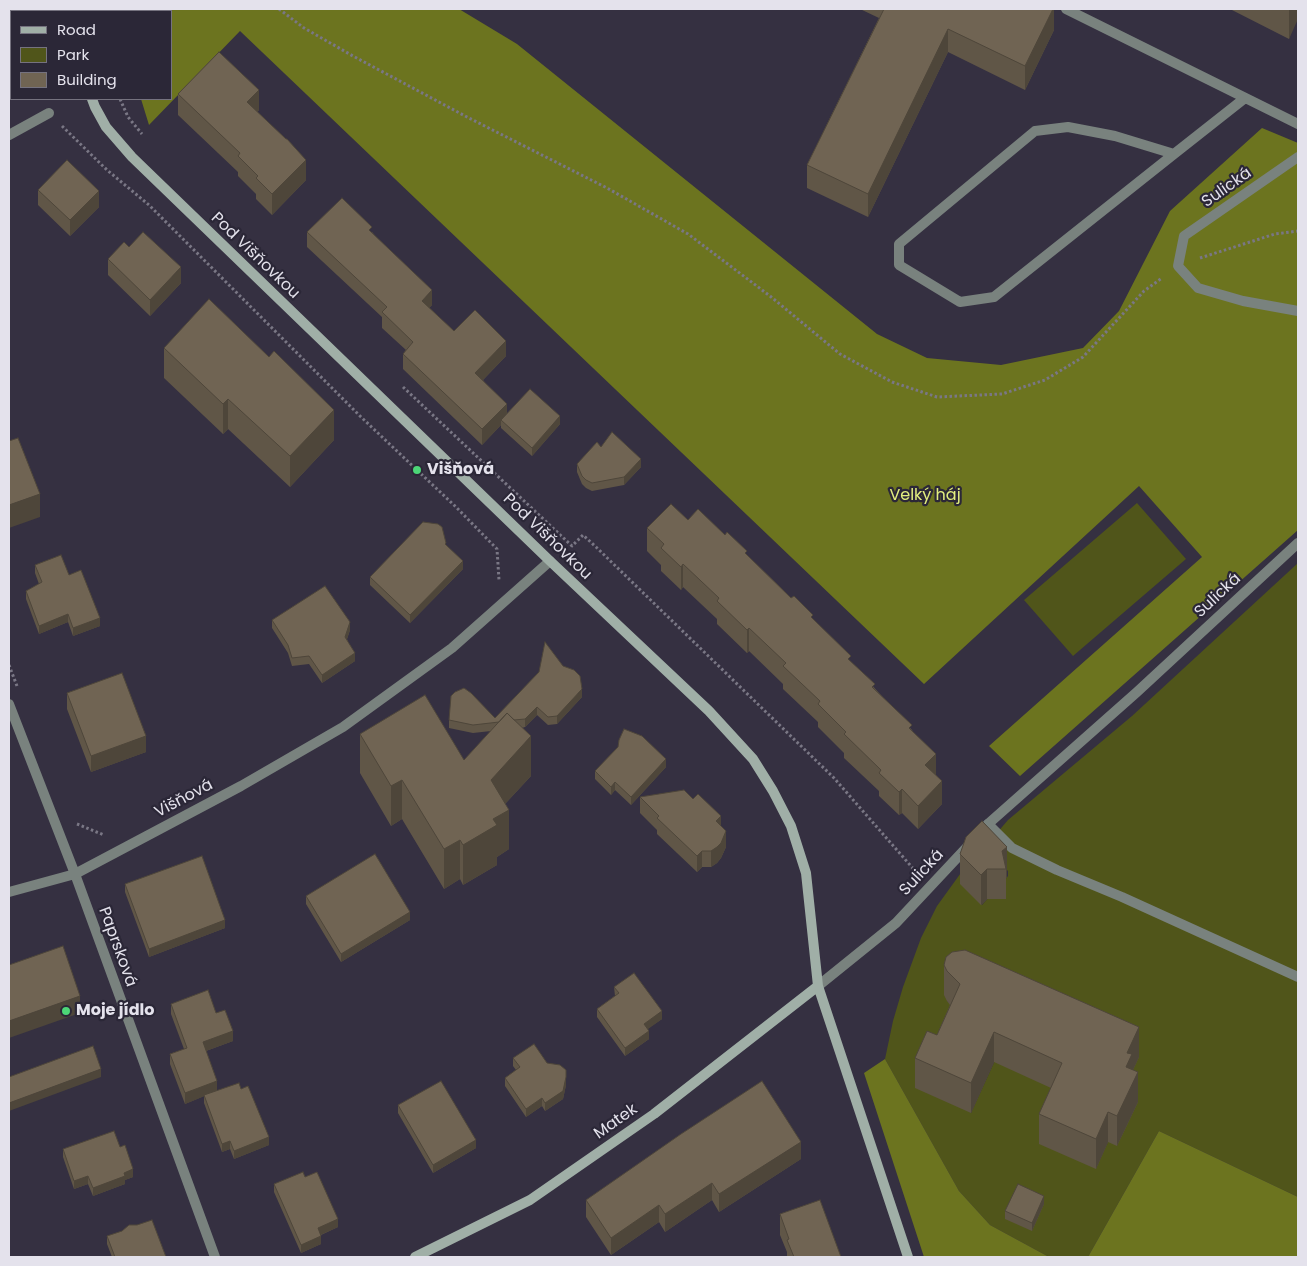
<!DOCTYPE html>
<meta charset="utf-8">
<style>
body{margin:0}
#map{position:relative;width:1307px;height:1266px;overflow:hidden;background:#353041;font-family:Poppins,sans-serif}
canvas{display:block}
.frame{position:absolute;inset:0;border:10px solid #e4e2ec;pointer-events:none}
.legend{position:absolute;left:10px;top:10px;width:162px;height:90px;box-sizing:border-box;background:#2b2737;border:1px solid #75727f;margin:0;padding:6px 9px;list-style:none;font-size:15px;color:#e4e2ec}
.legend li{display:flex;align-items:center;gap:10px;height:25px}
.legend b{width:25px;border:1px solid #75727f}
</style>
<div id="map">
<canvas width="1307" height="1266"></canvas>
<div class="frame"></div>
<ul class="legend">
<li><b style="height:6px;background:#a0afa7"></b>Road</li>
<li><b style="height:14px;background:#50551a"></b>Park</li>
<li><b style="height:14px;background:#706453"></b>Building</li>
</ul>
</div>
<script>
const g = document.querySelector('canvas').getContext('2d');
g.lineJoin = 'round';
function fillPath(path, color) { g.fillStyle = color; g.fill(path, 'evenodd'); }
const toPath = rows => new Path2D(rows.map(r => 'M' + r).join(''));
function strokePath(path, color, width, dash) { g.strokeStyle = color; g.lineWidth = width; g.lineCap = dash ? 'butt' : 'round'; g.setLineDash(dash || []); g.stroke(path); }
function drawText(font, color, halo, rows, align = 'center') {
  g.font = font + ' Poppins,sans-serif'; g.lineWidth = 4.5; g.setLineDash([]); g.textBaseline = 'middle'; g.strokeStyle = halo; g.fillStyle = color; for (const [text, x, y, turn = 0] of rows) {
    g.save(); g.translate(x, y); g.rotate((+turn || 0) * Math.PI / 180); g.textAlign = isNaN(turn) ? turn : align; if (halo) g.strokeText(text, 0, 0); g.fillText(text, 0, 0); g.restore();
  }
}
const green = toPath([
 [1137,503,1186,559,1073,656,1024,600],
 [1298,563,1298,1197,1159,1131,1088,1257,1049,1257,990,1225,959,1191,885,1059,893,1021,903,987,921,938,937,906,963,870,982,905,1008,876,1008,871,1003,866,978,855,1008,820,1132,716],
 [947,1001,1138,1058,1127,1083,1108,1142,1096,1168,1047,1077,1002,1045,971,1113,952,1006]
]);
const forest = toPath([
 [142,9,459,9,517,44,877,334,927,358,1001,365,1083,348,1119,311,1170,211,1262,128,1298,143,1298,530,1020,776,989,746,1202,557,1139,486,924,684,240,31,149,125,141,99,171,99,171,11,142,11],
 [885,1059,959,1191,990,1225,1049,1257,924,1257,864,1073],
 [1159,1131,1298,1197,1298,1257,1088,1257]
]);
const path = toPath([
 [279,9,304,28,353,56,467,117,607,188,688,234,770,296,840,354,892,382,937,397,1002,394,1045,380,1083,357,1144,291,1162,278],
 [119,11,119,9],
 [9,49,11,56],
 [120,99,128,117,142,134],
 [62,126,107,170,149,205,361,417,456,507,497,549,499,580],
 [1200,258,1275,234,1298,231],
 [403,387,572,546,583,535,596,547,834,778,917,873],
 [9,665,17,686],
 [77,824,104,835]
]);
const lane = toPath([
 [1066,9,1298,124],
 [1174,154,1115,136,1068,127,1035,131,899,244,899,265,960,302,994,297,1174,154,1245,98],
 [988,824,1012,848,1057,870,1122,897,1298,977]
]);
const street = toPath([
 [9,135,49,113],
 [1298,157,1184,236,1178,266,1198,288,1243,301,1298,311],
 [9,704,75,874,215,1257],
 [979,835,988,824,1137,692,1298,543],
 [9,892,75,874,241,786,343,727,452,648,550,561],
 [818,986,896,923,969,845]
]);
const secondary = toPath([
 [88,11,88,9],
 [92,99,95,107,106,127,132,157,550,561,709,711,753,759,773,791,791,826,806,873,818,986,908,1257],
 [415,1257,530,1200,654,1114,818,986]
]);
const wall = toPath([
 [860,9,1054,9,1054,30,1025,90,948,52,868,217,807,188,807,165,879,18],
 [1230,9,1298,9,1289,39],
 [178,94,259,110,257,112,306,180,272,215,256,199,256,194,238,176,238,172,178,115],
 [38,190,99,207,70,236,38,205],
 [307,232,372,232,432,305,429,308,454,331,506,356,483,380,507,414,560,424,532,456,501,428,501,425,482,445,403,369,403,354,406,350,382,328,382,317,307,247],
 [129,247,181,283,150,316,108,275,108,259],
 [164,348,334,440,290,487,228,429,223,434,164,378],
 [601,447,641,467,624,485,592,491,586,488,582,484,577,472,577,464],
 [688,520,725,535,747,555,813,619,912,730,936,775,942,804,918,829,902,813,899,815,879,796,879,791,844,758,844,753,818,727,818,722,783,689,783,684,749,651,747,653,717,624,717,619,683,587,681,590,661,571,661,565,647,551,647,528],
 [446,545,463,569,410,623,370,585,370,577],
 [35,565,69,575,100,626,73,636,68,622,39,634,26,599,26,591,39,584,35,573],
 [272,620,350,630,347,639,355,661,322,683,309,664,292,666,288,653,272,628],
 [539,672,582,697,557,724,548,725,537,715,525,727,522,728,531,776,505,804,509,849,497,857,497,865,463,885,460,879,444,889,402,819,391,826,360,773,360,734,464,760,491,731,473,733,449,728,449,720,495,718],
 [67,693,146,752,91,772,67,709],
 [618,747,666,767,631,805,615,790,611,795,595,779,595,771],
 [640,797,693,799,721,826,726,847,721,858,717,863,711,867,702,867,697,872,657,834,657,830,640,813],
 [1007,847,1007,877,1006,878,1006,899,987,899,981,905,960,884,960,854],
 [125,884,225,928,149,957,125,892],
 [306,896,410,920,341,962,306,904],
 [944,965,1139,1057,1133,1070,1138,1102,1117,1146,1108,1142,1096,1169,1039,1144,1039,1114,1051,1088,994,1062,971,1113,915,1088,915,1058,937,1035,950,1005,947,1001,944,995],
 [614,987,662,1019,647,1029,649,1039,625,1056,597,1017,597,1009,615,996],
 [171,1004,216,1013,233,1041,206,1051,217,1091,241,1089,269,1145,234,1159,230,1149,222,1152,204,1103,204,1096,185,1104,170,1064,170,1054,184,1049,171,1014],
 [513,1058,547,1063,566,1085,563,1099,545,1111,542,1106,526,1117,505,1086,505,1078,516,1070,513,1066],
 [398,1105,476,1148,433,1173,398,1113],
 [120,1147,133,1177,125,1180,125,1184,93,1196,88,1184,74,1189,63,1157,63,1149],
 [801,1159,719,1212,712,1200,665,1232,659,1222,611,1255,586,1217,586,1200],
 [305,1177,338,1227,321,1235,321,1244,301,1253,274,1192,274,1184],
 [1044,1204,1032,1231,1005,1219,1005,1211],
 [780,1214,841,1257,787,1257,787,1252,780,1235],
 [107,1236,166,1257,112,1257,107,1244]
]);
const shadedWall = toPath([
 [1053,9,1054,9,1054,30,1025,90,1025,66],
 [1289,9,1298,9,1298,19,1289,39],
 [948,29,948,52,868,217,868,194],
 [259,90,259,110,247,122,247,102],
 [306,160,306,180,272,215,272,194],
 [99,191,99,207,70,236,70,220],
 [181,267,181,283,150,316,150,300],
 [432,290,432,305,422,316,422,301],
 [506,341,506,356,475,388,475,373],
 [228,399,228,429,223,434,223,404],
 [507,404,507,419,501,420,501,425,482,445,482,429],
 [334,410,334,440,290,487,290,456],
 [560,416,560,424,532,456,532,448],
 [641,459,641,467,624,485,624,477],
 [40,494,40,517,9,528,9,505],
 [463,561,463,569,410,623,410,615],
 [683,564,683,587,681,590,681,567],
 [68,614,68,622,39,634,39,626],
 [100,618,100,626,73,636,73,628],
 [350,622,350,630,345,645,345,637],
 [749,628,749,651,747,653,747,630],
 [355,653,355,661,322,683,322,675],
 [582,689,582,697,557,724,557,716],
 [537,707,537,715,525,727,525,719],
 [146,736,146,752,91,772,91,756],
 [531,736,531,776,491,819,491,780],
 [936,754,936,777,925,765],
 [666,759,666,767,631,805,631,797],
 [402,780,402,819,391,826,391,786],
 [942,781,942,804,918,829,918,806],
 [615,782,615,790,611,795,611,787],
 [902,789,902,813,899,815,899,792],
 [509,810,509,849,497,857,497,865,463,885,463,845,493,819],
 [721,816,721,831,716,821],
 [726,831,726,847,721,858,717,863,711,867,711,851],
 [460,840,460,879,444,889,444,849],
 [1007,847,1007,877,1006,878,1006,869,1002,851],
 [702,851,702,867,697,872,697,856],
 [987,869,987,899,981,905,981,875],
 [410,912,410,920,341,962,341,954],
 [225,920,225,928,149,957,149,949],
 [80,996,80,1013,9,1038,9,1021],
 [662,1011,662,1019,644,1032,644,1024],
 [1139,1027,1139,1057,1132,1072,1138,1072,1138,1102,1117,1146,1117,1116,1127,1053],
 [233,1031,233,1041,203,1052,203,1042],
 [649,1031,649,1039,625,1056,625,1048],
 [994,1032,994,1062,971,1113,971,1083],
 [101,1069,101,1077,9,1111,9,1103],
 [566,1077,566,1085,563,1099,545,1111,545,1103],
 [217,1081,217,1091,185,1104,185,1093],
 [542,1098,542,1106,526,1117,526,1109],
 [1108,1112,1108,1142,1096,1169,1096,1139],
 [269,1137,269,1145,234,1159,234,1151],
 [476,1140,476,1148,433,1173,433,1165],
 [230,1141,230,1149,222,1152,222,1144],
 [801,1142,801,1159,719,1212,719,1194],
 [133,1169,133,1177,125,1180,125,1184,93,1196,93,1188,124,1173],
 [88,1176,88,1184,74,1189,74,1181],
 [712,1183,712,1200,665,1232,665,1214],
 [1044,1196,1044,1204,1032,1231,1032,1223],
 [659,1205,659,1222,611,1255,611,1238],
 [338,1219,338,1227,318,1236,318,1228],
 [321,1236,321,1244,301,1253,301,1245]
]);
const building = toPath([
 [884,9,1053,9,1025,66,948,29,868,194,807,165,884,9],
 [219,52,259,90,247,102,286,139,287,139,306,160,272,194,256,178,258,176,238,156,240,153,178,94,219,52],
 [67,160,99,191,70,220,38,190,67,160],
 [342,198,372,227,369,230,432,290,422,301,454,331,475,310,506,341,475,373,507,404,482,429,403,354,413,342,382,312,387,307,307,232,342,198],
 [143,232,181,267,150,300,108,259,124,242,129,247,143,232],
 [209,299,269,357,274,351,334,410,290,456,228,399,223,404,164,348,209,299],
 [530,389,560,416,532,448,501,420,530,389],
 [612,432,641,459,624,477,592,483,586,480,582,476,577,464,597,442,601,447,612,432],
 [18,438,40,494,9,505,9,441,18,438],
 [671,504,688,520,698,509,725,535,727,532,747,551,745,553,791,598,794,596,813,615,811,617,851,656,848,659,875,684,872,687,912,725,909,728,936,754,925,765,942,781,918,806,902,789,899,792,879,773,881,770,844,734,846,732,818,704,820,701,783,666,786,663,749,628,747,630,717,601,719,598,683,564,681,567,661,548,664,544,647,528,671,504],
 [423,522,438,524,442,527,446,543,445,544,463,561,410,615,370,577,423,522],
 [61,555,69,575,81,570,100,618,73,628,68,614,39,626,26,591,42,582,35,565,61,555],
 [325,586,350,622,345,637,355,653,322,675,309,656,292,658,288,645,272,620,325,586],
 [545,642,563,666,574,670,580,676,582,689,557,716,548,717,537,707,525,719,514,720,507,713,499,722,473,725,449,720,451,696,455,692,464,688,471,693,495,718,539,672,545,642],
 [122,673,146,736,91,756,67,693,122,673],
 [425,695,464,760,507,713,531,736,491,780,509,810,493,819,497,825,463,845,460,840,444,849,402,780,391,786,360,734,425,695],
 [624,729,642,736,666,759,631,797,615,782,611,787,595,771,618,747,619,740,624,729],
 [684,790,693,799,698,794,721,816,716,821,726,831,721,843,717,847,711,851,702,851,697,856,657,818,659,816,640,797,684,790],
 [982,821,1007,847,1002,851,1006,869,987,869,981,875,960,854,966,837,982,821],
 [375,854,410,912,341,954,306,896,375,854],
 [202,856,225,920,149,949,125,884,202,856],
 [63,946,80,996,9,1021,9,965,63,946],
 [965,950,1139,1027,1127,1053,1132,1054,1126,1067,1138,1072,1117,1116,1108,1112,1096,1139,1039,1114,1062,1063,994,1032,971,1083,915,1058,927,1031,937,1035,960,984,947,971,944,965,946,957,952,952,965,950],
 [634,973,662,1011,644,1024,649,1031,625,1048,597,1009,619,993,614,987,634,973],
 [208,990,216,1013,225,1010,233,1031,203,1042,217,1081,185,1093,170,1054,187,1048,171,1004,208,990],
 [534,1044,547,1063,560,1065,566,1070,566,1077,563,1091,545,1103,542,1098,526,1109,505,1078,520,1067,513,1058,534,1044],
 [93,1046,101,1069,9,1103,9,1077,93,1046],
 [441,1081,476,1140,433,1165,398,1105,441,1081],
 [762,1081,801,1142,719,1194,712,1183,665,1214,659,1205,611,1238,586,1200,681,1134,762,1081],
 [239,1083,241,1089,248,1086,269,1137,234,1151,230,1141,222,1144,204,1095,239,1083],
 [114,1131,120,1147,125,1145,133,1169,124,1173,125,1176,93,1188,88,1176,74,1181,63,1149,114,1131],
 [303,1172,305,1177,317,1172,338,1219,318,1228,321,1236,301,1245,274,1184,303,1172],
 [1018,1184,1044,1196,1032,1223,1005,1211,1018,1184],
 [820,1200,841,1257,794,1257,787,1240,789,1239,780,1214,820,1200],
 [152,1220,166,1257,115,1257,107,1236,122,1231,129,1225,137,1225,152,1220]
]);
const markers = [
 [417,470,5,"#4cd677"],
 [66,1011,5,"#4cd677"]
];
const streetNames = [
 ["Sulická",1227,188,-35],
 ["Pod Višňovkou",255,256,44],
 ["Pod Višňovkou",547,537,44],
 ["Sulická",1218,596,-43],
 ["Višňová",184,799,-28],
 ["Sulická",922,873,-47],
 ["Paprsková",117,947,70],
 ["Matek",616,1122,-35]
];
const poiNames = [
 ["Višňová",427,470],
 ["Moje jídlo",76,1011]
];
const parkNames = [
 ["Velký háj",925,496]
];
fillPath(green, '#50551a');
fillPath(forest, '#6c741f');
strokePath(path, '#7a7785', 3, [2.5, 2.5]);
strokePath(lane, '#79827e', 10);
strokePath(street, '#79827e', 10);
strokePath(secondary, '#a0afa7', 10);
fillPath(wall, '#605647');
fillPath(shadedWall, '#4e463a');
fillPath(building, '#706453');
strokePath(building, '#4e463a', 1);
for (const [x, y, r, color] of markers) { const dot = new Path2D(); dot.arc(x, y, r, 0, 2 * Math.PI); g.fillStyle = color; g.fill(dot); strokePath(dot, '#2b2737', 2); }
drawText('16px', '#e4e2ec', '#2b2737', streetNames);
drawText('bold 16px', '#e4e2ec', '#2b2737', poiNames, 'left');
drawText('16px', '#e2ee7f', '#2b2737', parkNames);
</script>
